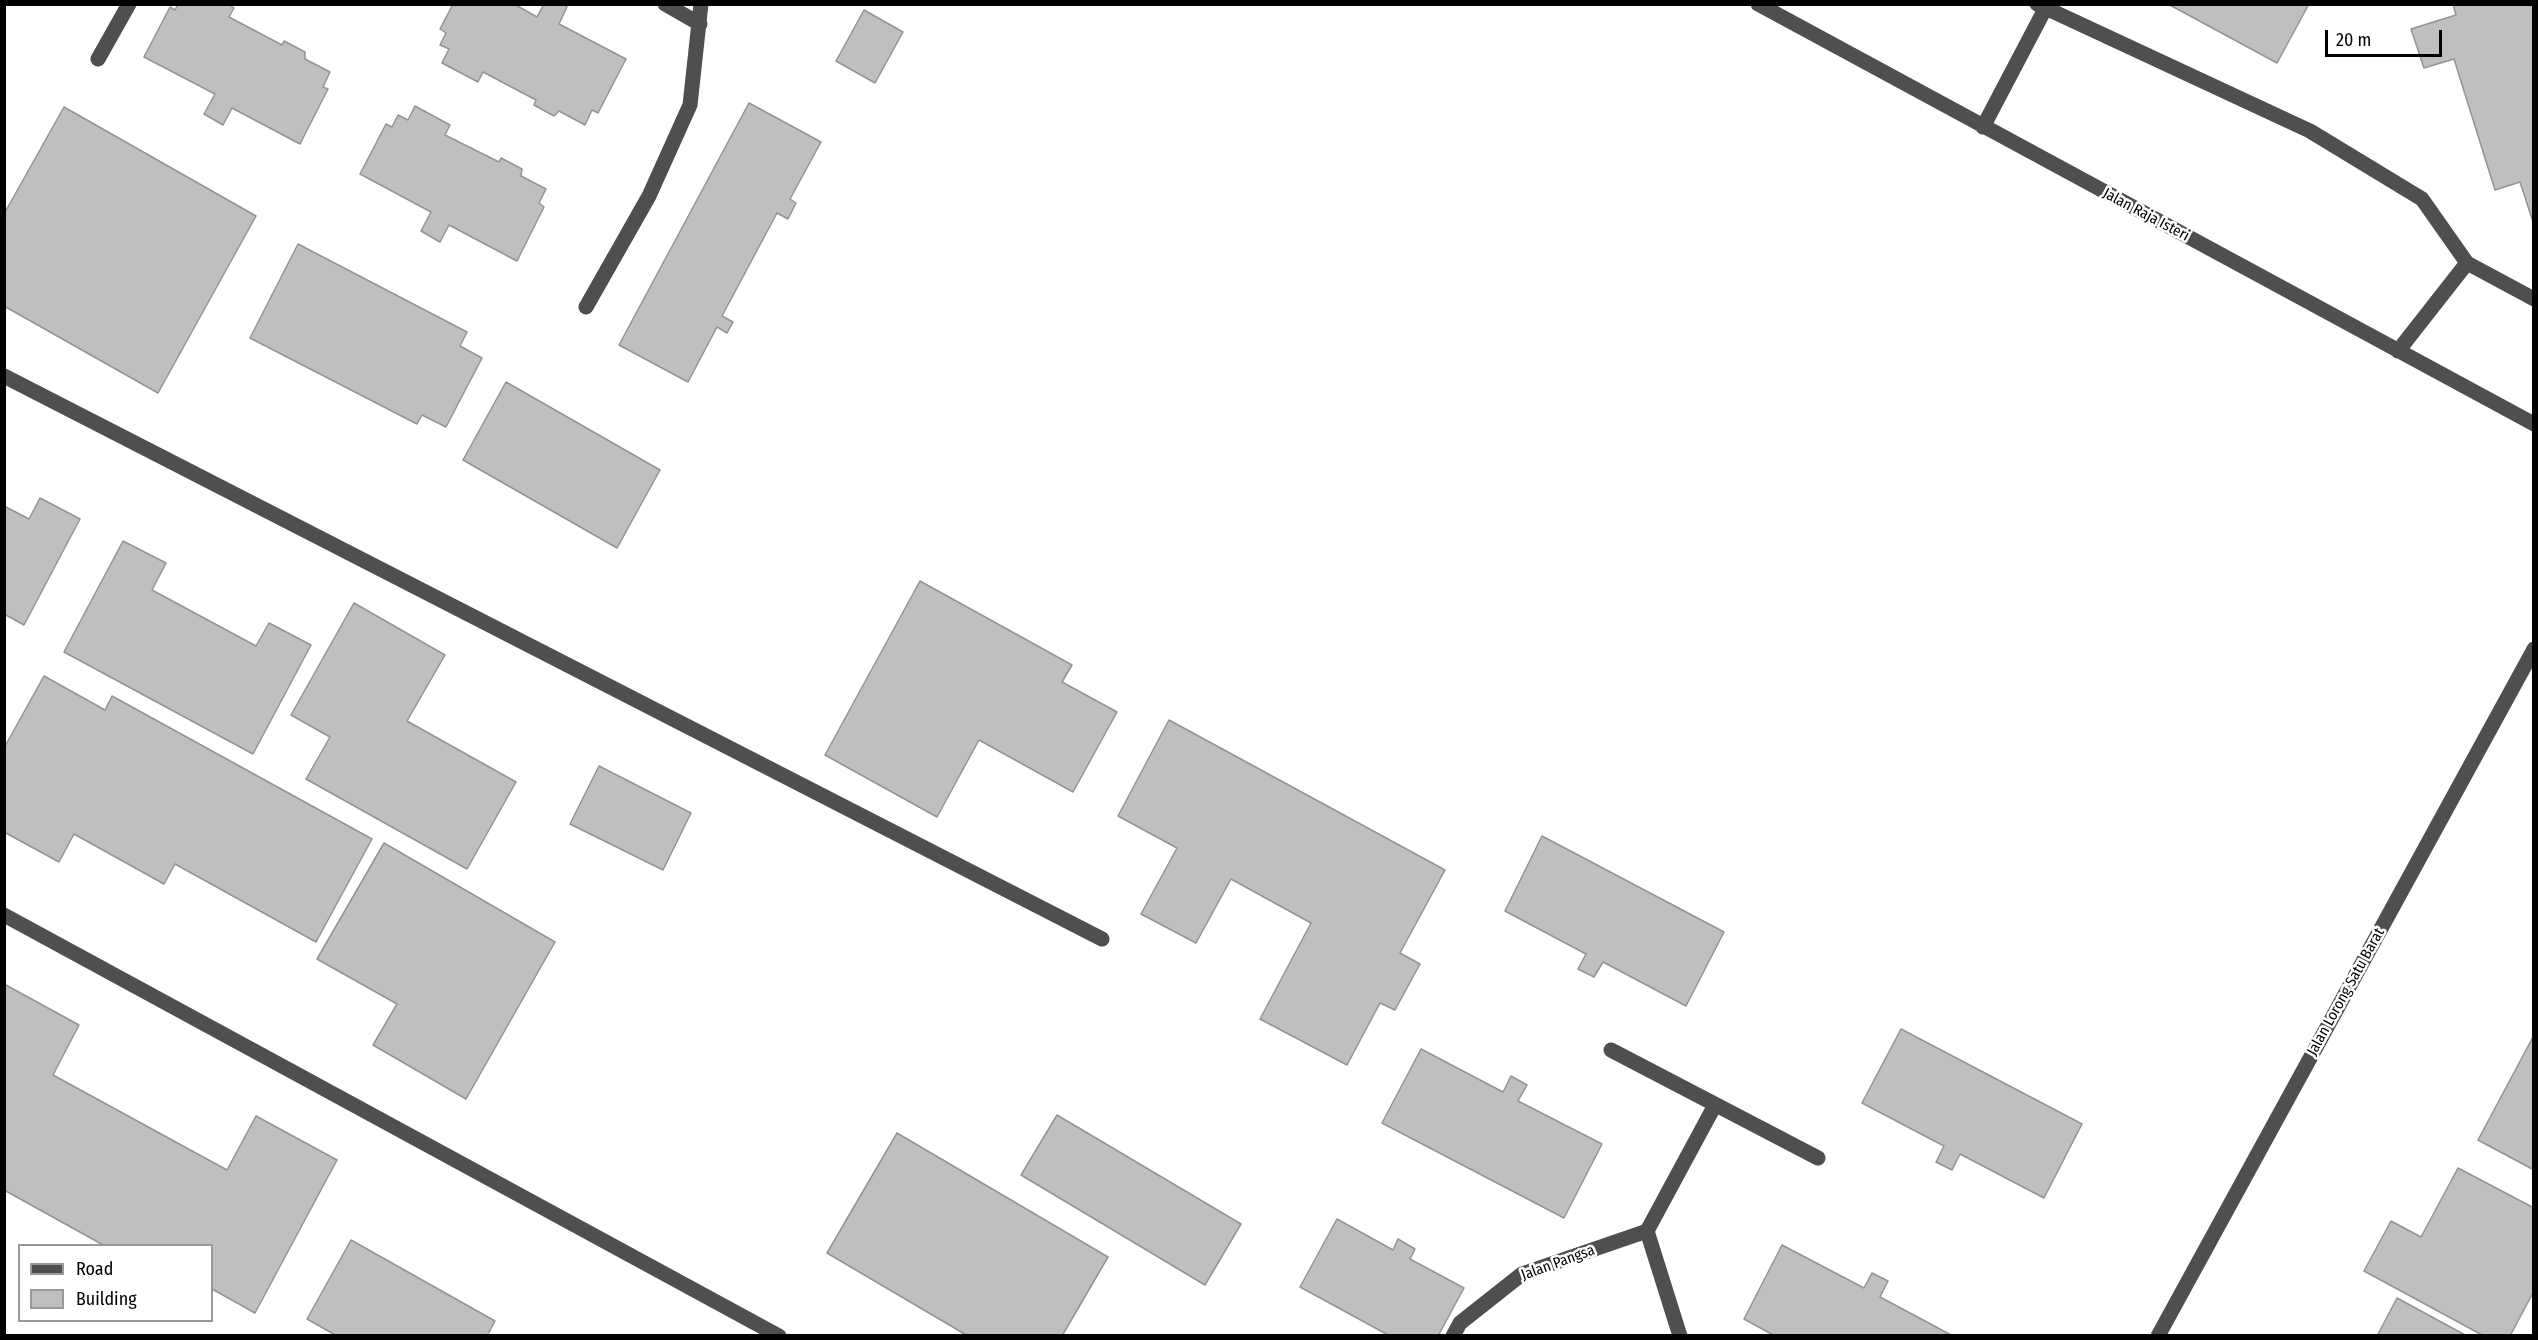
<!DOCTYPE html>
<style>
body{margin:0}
#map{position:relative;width:2538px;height:1340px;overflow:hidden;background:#fff;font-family:"Fira Sans Condensed",sans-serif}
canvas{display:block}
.frame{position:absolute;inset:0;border:6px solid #000;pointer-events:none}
.legend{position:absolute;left:18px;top:1244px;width:195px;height:78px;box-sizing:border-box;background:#fff;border:2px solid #999;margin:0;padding:8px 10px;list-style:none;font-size:18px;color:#000}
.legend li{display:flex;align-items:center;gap:12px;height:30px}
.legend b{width:30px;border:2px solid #999}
.scale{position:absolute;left:2325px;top:30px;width:117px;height:27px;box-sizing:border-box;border:3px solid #000;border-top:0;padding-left:8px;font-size:18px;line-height:21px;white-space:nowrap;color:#000;-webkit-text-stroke:4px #fff;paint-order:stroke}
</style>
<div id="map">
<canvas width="2538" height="1340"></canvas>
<div class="frame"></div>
<ul class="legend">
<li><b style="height:8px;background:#4f4f4f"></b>Road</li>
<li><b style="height:16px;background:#bfbfbf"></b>Building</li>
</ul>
<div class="scale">20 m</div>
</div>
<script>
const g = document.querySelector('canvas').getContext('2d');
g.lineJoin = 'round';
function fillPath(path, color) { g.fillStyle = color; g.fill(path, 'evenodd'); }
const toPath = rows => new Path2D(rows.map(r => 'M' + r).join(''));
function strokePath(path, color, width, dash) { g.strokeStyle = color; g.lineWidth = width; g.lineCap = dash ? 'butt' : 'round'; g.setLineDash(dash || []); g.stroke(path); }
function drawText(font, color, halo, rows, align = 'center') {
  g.font = font + ' "Fira Sans Condensed",sans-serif'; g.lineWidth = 5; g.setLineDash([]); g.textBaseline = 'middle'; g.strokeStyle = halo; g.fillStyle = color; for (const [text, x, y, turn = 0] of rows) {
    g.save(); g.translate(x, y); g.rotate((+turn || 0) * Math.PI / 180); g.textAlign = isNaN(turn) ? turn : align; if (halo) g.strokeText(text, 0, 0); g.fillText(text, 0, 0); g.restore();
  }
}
const building = toPath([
 [178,4,228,4,234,8,229,17,282,45,284,41,305,52,305,59,330,72,323,87,328,89,300,144,232,108,223,125,204,114,215,94,144,57,170,7,175,10,178,4],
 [453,4,514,4,537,17,544,4,563,4,567,7,559,24,626,59,598,113,592,110,585,125,559,111,554,116,534,105,536,100,483,72,478,82,442,63,449,49,440,45,446,33,440,29,453,4],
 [2168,4,2309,4,2277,63,2168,4],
 [2453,4,2534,4,2534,225,2520,182,2495,190,2454,59,2424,68,2411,29,2456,15,2453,4],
 [864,10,903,32,875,83,836,61,864,10],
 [749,103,821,142,790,199,796,203,788,219,777,213,722,316,733,322,727,333,717,327,688,382,619,345,749,103],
 [415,106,450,125,445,135,499,162,501,158,522,169,521,176,546,189,539,203,544,207,517,261,449,225,440,242,421,231,431,212,360,174,386,124,392,127,398,115,408,120,415,106],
 [64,107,256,216,158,393,4,306,4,214,64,107],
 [298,244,467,332,460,346,482,358,446,427,422,415,417,424,250,338,298,244],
 [506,382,660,470,617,548,463,460,506,382],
 [40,498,80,519,24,625,4,614,4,506,29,519,40,498],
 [123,541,166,563,152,590,256,646,269,623,311,645,253,754,64,652,123,541],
 [920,581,1072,665,1062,682,1117,712,1073,792,979,740,937,817,825,755,920,581],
 [354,603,445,655,407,721,516,782,467,869,306,779,330,737,291,715,354,603],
 [44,676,105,710,112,696,372,839,316,942,175,864,164,884,74,834,59,862,4,832,4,748,44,676],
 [1169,720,1445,870,1400,953,1420,964,1395,1010,1380,1003,1347,1065,1260,1019,1311,923,1231,879,1196,943,1141,914,1177,848,1118,816,1169,720],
 [599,766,691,813,663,870,570,824,599,766],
 [1542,836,1724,932,1686,1006,1603,962,1594,977,1578,969,1586,954,1505,911,1542,836],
 [384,843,555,942,466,1099,373,1045,397,1004,317,959,384,843],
 [4,984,79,1025,53,1075,227,1170,256,1116,337,1160,255,1313,212,1289,212,1246,105,1246,4,1190,4,984],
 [1901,1029,2082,1124,2044,1198,1960,1154,1952,1170,1936,1162,1944,1146,1862,1103,1901,1029],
 [2534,1035,2534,1170,2478,1140,2534,1035],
 [1421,1049,1503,1092,1511,1076,1527,1085,1518,1101,1602,1144,1564,1218,1382,1123,1421,1049],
 [1057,1115,1241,1224,1205,1285,1021,1175,1057,1115],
 [897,1133,1108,1257,1062,1336,968,1336,827,1253,897,1133],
 [2458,1168,2534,1208,2534,1291,2510,1336,2484,1336,2364,1271,2391,1221,2421,1237,2458,1168],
 [1337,1219,1393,1250,1398,1239,1415,1249,1410,1259,1464,1288,1438,1336,1390,1336,1300,1287,1337,1219],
 [351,1240,495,1321,487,1336,337,1336,307,1319,351,1240],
 [1782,1245,1864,1288,1872,1273,1888,1281,1880,1297,1953,1336,1775,1336,1744,1319,1782,1245],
 [2397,1298,2467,1336,2377,1336,2397,1298]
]);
const minor = toPath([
 [665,4,700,24],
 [1758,4,2534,424],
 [2037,4,2310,131,2422,199,2467,263],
 [98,59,129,4],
 [1983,127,2045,9],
 [586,307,649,196,690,105,701,4],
 [2398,351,2467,263,2534,299],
 [4,376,1102,939],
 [4,915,779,1336],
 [1611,1050,1818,1158],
 [1647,1231,1715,1105],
 [1453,1336,1460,1323,1522,1274,1647,1231,1680,1336],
 [2158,1336,2534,649]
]);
const streetNames = [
 ["Jalan Raja Isteri",2146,215,28],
 ["Jalan Lorong Satu Barat",2346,992,-61],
 ["Jalan Pangsa",1558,1263,-20]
];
fillPath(building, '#bfbfbf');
strokePath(building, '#939393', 1.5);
strokePath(minor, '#4f4f4f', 15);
drawText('15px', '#000', '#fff', streetNames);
</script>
